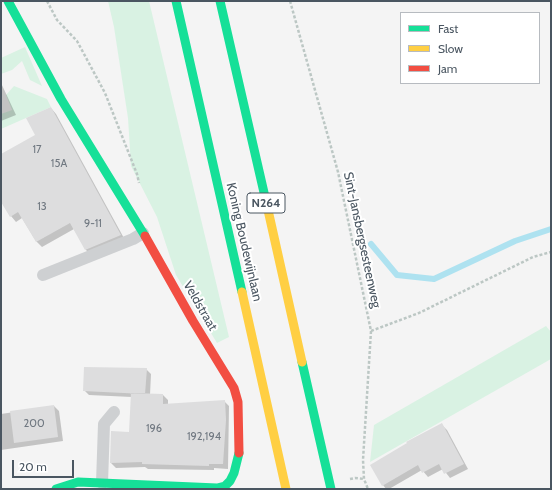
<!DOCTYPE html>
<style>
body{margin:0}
#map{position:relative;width:552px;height:490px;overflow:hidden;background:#f4f4f4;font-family:Cabin,sans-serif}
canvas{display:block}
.frame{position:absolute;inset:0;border:2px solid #4a5661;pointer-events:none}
.legend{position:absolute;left:400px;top:12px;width:140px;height:72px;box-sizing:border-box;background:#fff;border:1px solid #b7bbc0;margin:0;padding:5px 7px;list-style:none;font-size:12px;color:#4a5661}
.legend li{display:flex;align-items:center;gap:8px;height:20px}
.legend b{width:20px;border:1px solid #b7bbc0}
.scale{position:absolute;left:12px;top:460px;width:62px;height:18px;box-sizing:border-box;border:2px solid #4a5661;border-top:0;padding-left:5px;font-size:12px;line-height:14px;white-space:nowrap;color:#4a5661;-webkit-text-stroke:3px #fff;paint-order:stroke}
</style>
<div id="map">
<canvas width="552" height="490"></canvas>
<div class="frame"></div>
<ul class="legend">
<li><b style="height:5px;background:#16e098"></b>Fast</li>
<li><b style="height:5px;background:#ffcf43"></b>Slow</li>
<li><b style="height:5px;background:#f24e42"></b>Jam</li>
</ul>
<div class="scale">20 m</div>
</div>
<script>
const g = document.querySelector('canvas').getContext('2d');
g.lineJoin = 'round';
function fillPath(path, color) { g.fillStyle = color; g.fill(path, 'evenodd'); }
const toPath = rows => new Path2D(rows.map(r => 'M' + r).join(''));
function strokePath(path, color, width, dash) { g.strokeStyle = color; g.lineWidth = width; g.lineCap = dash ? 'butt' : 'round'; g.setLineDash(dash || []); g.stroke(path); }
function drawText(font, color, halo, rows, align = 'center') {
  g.font = font + ' Cabin,sans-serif'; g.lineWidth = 4; g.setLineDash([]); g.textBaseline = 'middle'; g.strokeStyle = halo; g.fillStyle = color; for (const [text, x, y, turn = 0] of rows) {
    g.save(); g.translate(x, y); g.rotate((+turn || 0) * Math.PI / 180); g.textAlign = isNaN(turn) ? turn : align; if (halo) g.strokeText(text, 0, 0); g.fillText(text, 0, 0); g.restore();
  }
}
const green = toPath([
 [108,1,149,1,229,337,217,343,176,275,157,217,131,166,128,118,114,27],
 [25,47,42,86,30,80,22,61,12,70,1,74,1,58],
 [14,86,47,99,51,107,1,129,1,114,12,110,6,95],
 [546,326,551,332,551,359,370,462,374,425]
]);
const shadow = toPath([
 [1,83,16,115,1,121],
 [51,108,56,114,125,240,91,255,86,250,74,229,42,247,36,241,22,218,16,222,11,216,1,200,1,155,36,136],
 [146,369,151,374,150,395,163,395,168,400,168,405,224,401,229,406,228,469,214,468,214,470,148,469,145,467,116,468,111,463,130,433,132,397,89,395,84,390],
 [54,406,59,411,63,441,1,450,1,414],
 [442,425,447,430,468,469,450,478,443,469,428,477,422,470,389,489,386,489,383,485]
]);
const stream = toPath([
 [371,244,397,275,434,279,515,241,551,229]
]);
const building = toPath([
 [51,107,121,235,85,250,70,223,36,242,18,212,10,217,1,202,1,154,35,135,26,118],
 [84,367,147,368,145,394,83,391],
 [131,393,163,394,163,404,225,400,226,420,223,464,209,464,209,466,142,464,142,462,110,463,111,431,129,432],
 [54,405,58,437,14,443,10,411],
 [442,423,464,464,444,474,439,464,422,473,418,465,382,486,370,465,407,443,406,442]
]);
const path = toPath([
 [47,1,57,20,77,41,105,93,137,174,139,183],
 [290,1,338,172,371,331,363,460,364,479,368,489],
 [371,331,419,313,533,257,551,252],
 [350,479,355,478,364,479]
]);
const lane = toPath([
 [43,275,133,239,143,233],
 [102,483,104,424,114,412]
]);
const fast = toPath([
 [8,1,61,99,145,236],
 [176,1,242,292],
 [220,1,268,210],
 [302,362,331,489],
 [56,489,78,482,217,488,225,486,230,481,234,473,239,453]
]);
const slow = toPath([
 [268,210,302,362],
 [242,292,286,489]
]);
const jam = toPath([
 [145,236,193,321,234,388,238,402,239,453]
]);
const numberNames = [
 ["17",37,150],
 ["15A",59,164],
 ["13",42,207],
 ["9-11",93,224],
 ["200",34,424],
 ["196",154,429],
 ["192,194",204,437]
];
const shields = [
 [266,203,38]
];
const shieldNames = [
 ["N264",266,203]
];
const streetNames = [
 ["Sint-Jansbergsesteenweg",362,240,78],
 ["Koning Boudewijnlaan",244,242,77],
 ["Veldstraat",200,306,60]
];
fillPath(green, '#d9f2e3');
fillPath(shadow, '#0003');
strokePath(stream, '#aee2f0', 6);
fillPath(building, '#ddddde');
strokePath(path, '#bcc7c4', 2.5, [3, 2]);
strokePath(lane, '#ced0d2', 12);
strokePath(fast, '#16e098', 9);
strokePath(slow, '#ffcf43', 9);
strokePath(jam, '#f24e42', 9);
drawText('11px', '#707881', null, numberNames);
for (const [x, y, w] of shields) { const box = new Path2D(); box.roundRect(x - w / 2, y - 10, w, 20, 3); g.fillStyle = '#fff'; g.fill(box); strokePath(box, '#4a5661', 1); }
drawText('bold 12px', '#4a5661', null, shieldNames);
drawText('13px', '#4a5661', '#fff', streetNames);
</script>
